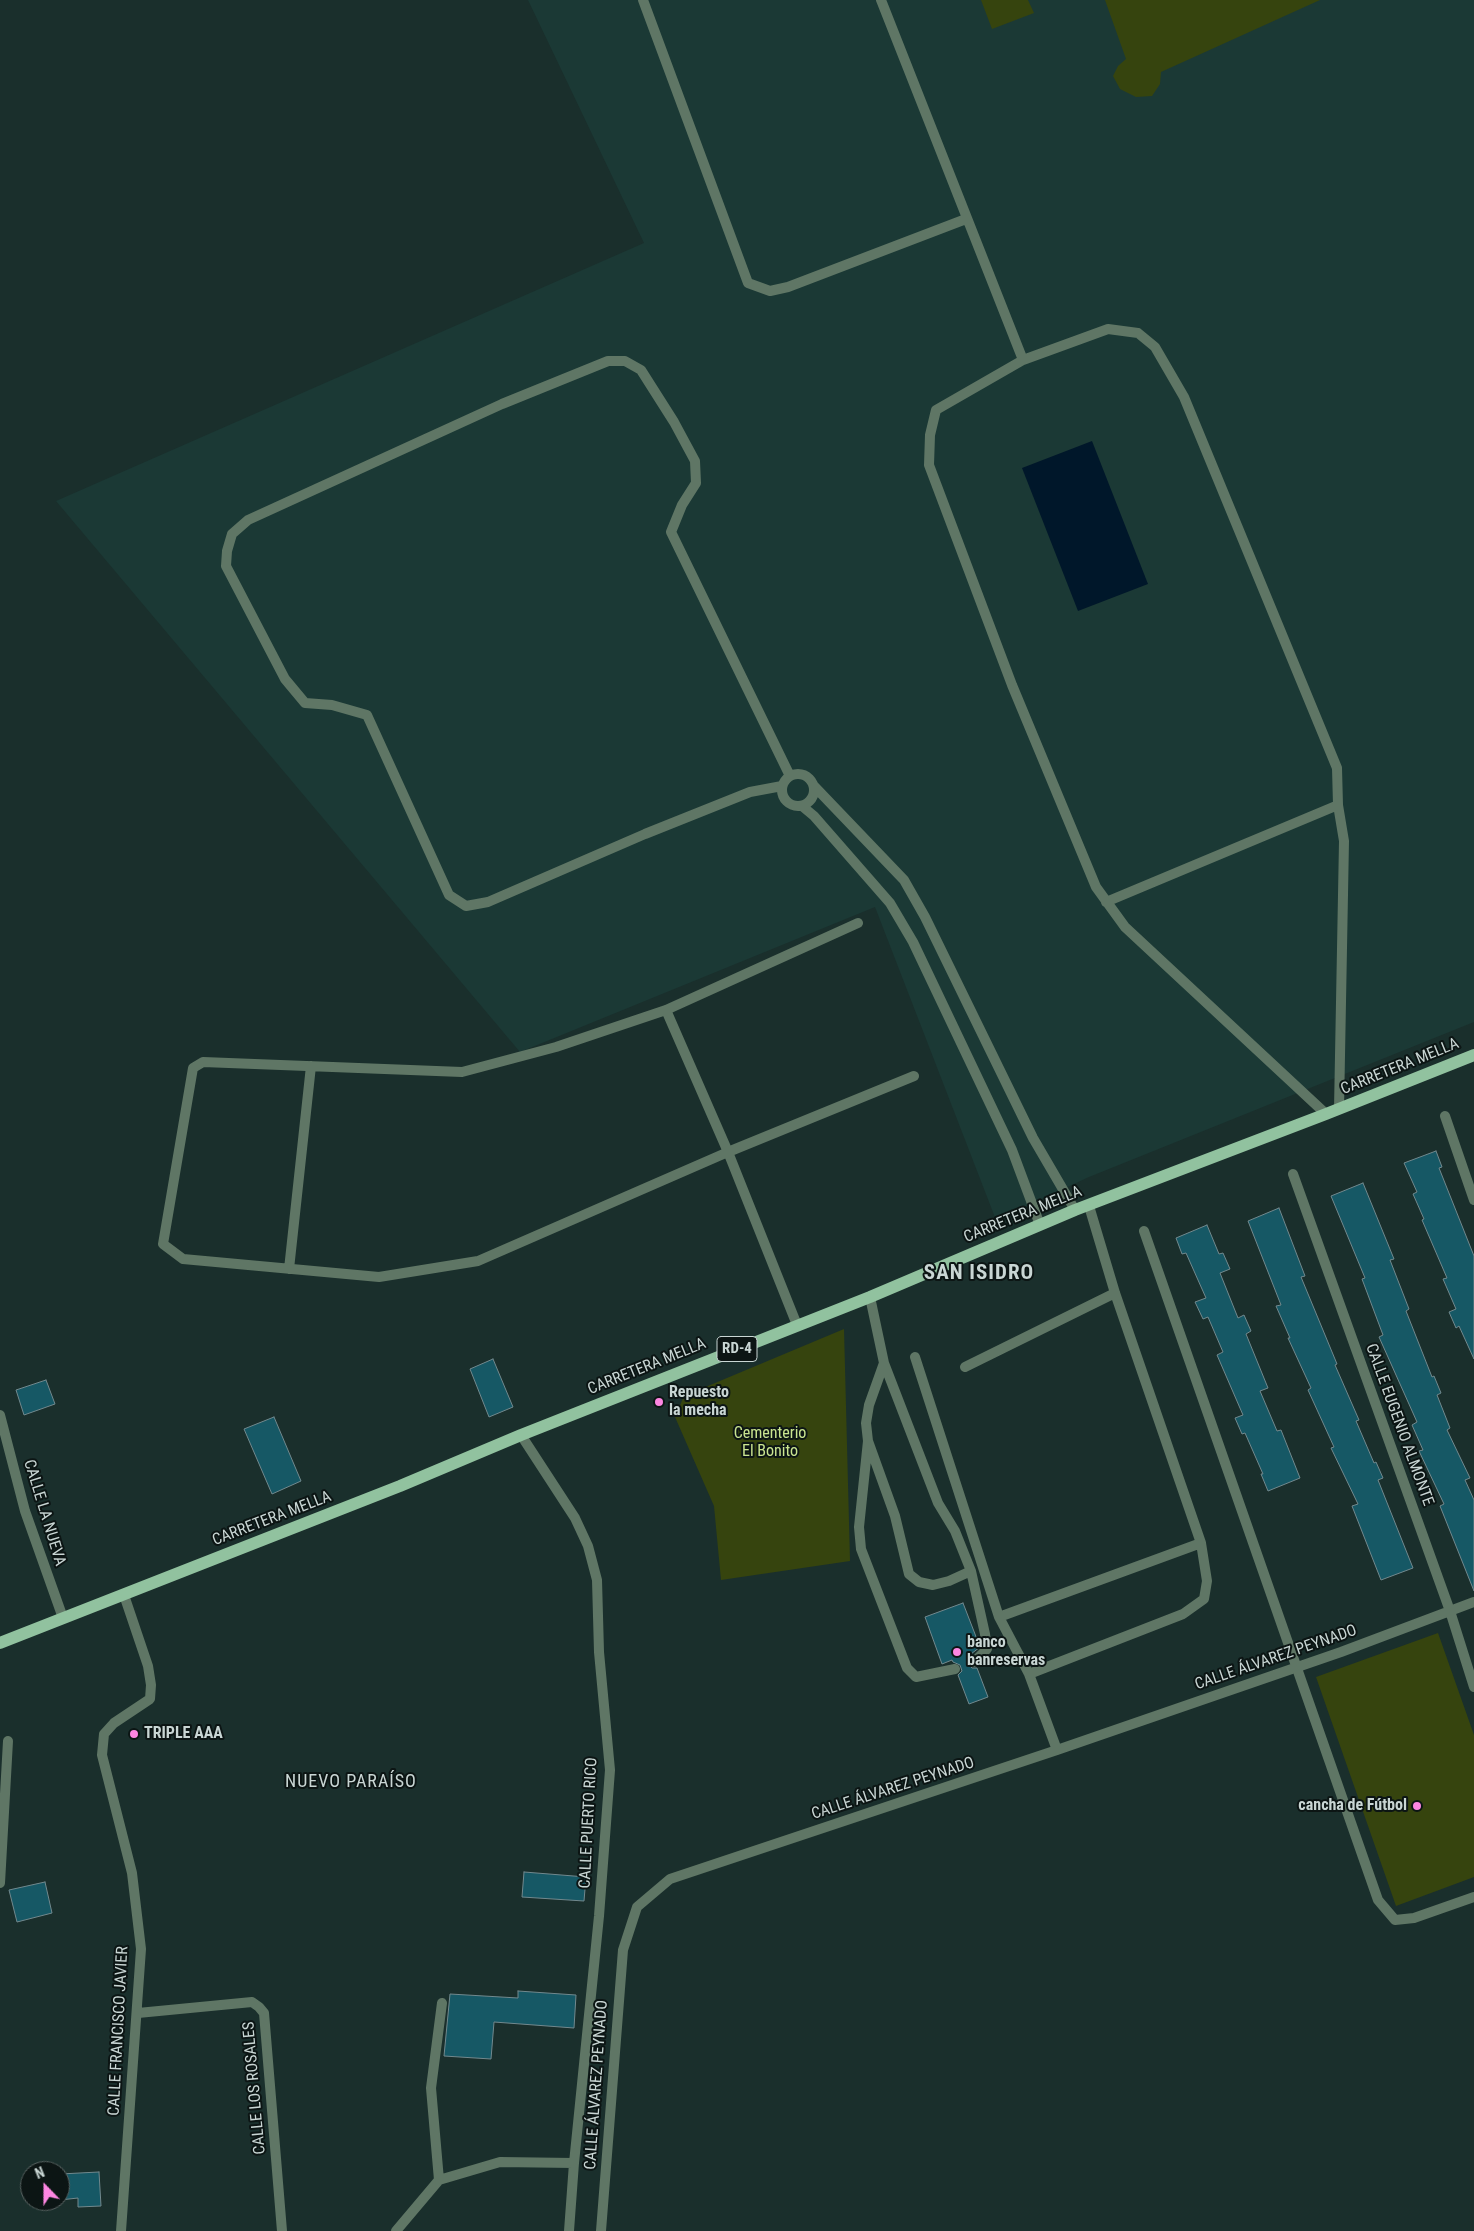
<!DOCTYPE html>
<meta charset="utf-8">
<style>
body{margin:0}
#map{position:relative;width:1474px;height:2231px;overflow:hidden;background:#1a2f2c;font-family:"Roboto Condensed",sans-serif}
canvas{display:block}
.north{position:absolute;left:20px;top:2161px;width:50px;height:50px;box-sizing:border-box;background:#0c1514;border:1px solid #586261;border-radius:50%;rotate:338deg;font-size:14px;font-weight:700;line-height:20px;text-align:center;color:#c9d6d4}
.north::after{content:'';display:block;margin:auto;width:18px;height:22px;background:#fd86e1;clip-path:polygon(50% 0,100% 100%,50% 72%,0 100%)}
</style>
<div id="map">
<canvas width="1474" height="2231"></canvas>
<div class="north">N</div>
</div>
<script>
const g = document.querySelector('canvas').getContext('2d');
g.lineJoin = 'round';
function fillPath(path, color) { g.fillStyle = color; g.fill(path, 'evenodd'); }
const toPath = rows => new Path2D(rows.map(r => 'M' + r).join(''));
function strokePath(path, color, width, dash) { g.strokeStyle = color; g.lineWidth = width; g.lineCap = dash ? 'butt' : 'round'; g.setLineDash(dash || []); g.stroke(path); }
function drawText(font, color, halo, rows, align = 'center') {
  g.font = font + ' "Roboto Condensed",sans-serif'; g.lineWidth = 4; g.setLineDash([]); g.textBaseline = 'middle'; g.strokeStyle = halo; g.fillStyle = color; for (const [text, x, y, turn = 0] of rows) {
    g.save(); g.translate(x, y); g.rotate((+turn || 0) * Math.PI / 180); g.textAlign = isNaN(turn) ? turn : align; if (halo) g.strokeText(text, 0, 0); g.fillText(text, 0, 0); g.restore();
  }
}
const built = toPath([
 [528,0,1474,0,1474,1022,1089,1177,996,1220,875,907,520,1052,56,501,644,243]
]);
const green = toPath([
 [981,0,1028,0,1034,13,992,29],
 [1105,0,1320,0,1161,72,1160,84,1152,96,1136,97,1120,89,1113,76,1118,66,1126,59],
 [844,1329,850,1561,721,1580,714,1506,675,1417,684,1396],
 [1438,1633,1474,1735,1474,1877,1396,1906,1316,1677]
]);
const water = toPath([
 [1092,441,1148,584,1078,611,1022,468]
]);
const building = toPath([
 [1436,1151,1442,1167,1439,1168,1474,1256,1474,1359,1459,1326,1456,1328,1449,1312,1456,1309,1443,1279,1447,1278,1422,1220,1424,1219,1413,1194,1417,1192,1404,1163,1436,1151],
 [1363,1183,1394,1259,1390,1260,1409,1309,1406,1311,1432,1377,1434,1376,1441,1393,1437,1395,1450,1428,1447,1430,1470,1478,1465,1480,1474,1500,1474,1591,1440,1506,1444,1504,1419,1451,1423,1450,1412,1425,1417,1422,1379,1337,1383,1335,1362,1279,1365,1278,1331,1196,1363,1183],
 [1279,1208,1305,1276,1301,1277,1337,1364,1335,1365,1359,1420,1356,1421,1374,1463,1376,1462,1383,1478,1378,1480,1413,1568,1381,1580,1352,1506,1358,1504,1331,1448,1334,1447,1308,1390,1311,1388,1288,1338,1290,1338,1276,1306,1281,1305,1248,1221,1279,1208],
 [1207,1225,1219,1254,1223,1253,1230,1269,1220,1273,1238,1318,1244,1315,1251,1331,1246,1334,1268,1388,1260,1391,1277,1431,1281,1430,1300,1478,1268,1491,1261,1474,1263,1474,1245,1433,1242,1434,1235,1418,1243,1415,1217,1355,1223,1352,1208,1317,1203,1319,1195,1302,1206,1298,1186,1253,1182,1254,1176,1238,1207,1225],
 [493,1359,513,1407,489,1417,470,1369,493,1359],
 [46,1380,55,1404,24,1415,16,1390,46,1380],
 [274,1417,301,1481,272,1494,244,1429,274,1417],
 [963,1603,980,1647,971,1654,967,1663,972,1668,977,1668,988,1697,969,1704,958,1675,962,1671,960,1665,953,1662,952,1660,942,1664,925,1617,963,1603],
 [524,1872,586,1877,584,1901,522,1897,524,1872],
 [45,1882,52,1913,17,1922,9,1890,45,1882],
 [518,1991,576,1995,574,2028,494,2022,491,2059,444,2056,450,1994,518,1998,518,1991],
 [99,2172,101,2206,78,2207,78,2198,60,2200,60,2174,99,2172]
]);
const service = toPath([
 [643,0,748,283,770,291,788,287,966,219],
 [881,0,1023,360],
 '782 790a16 16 0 1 1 32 0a16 16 0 1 1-32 0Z',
 [782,786,750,792,645,834,488,902,466,906,449,895,367,715,332,705,305,703,285,679,226,566,227,551,232,534,248,520,502,404,608,361,625,361,641,370,674,422,695,461,696,483,682,505,671,532,790,776],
 [814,786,904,880,925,917,1033,1138,1075,1210],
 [802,806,814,816,890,903,913,942,1012,1150,1040,1225],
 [1106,902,1338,805],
 [1326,1114,1125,927,1096,887,1012,685,929,465,930,435,936,410,1023,360,1108,329,1138,333,1155,347,1184,397,1337,768,1338,805,1344,841,1339,1109],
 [1445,1116,1474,1200],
 [1293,1174,1450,1611,1474,1687],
 [1144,1231,1378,1900,1395,1920,1414,1918,1474,1897],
 [870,1297,884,1363,938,1503,955,1531,971,1571,985,1634,987,1649,974,1662],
 [915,1357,999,1617,1029,1674,1057,1750],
 [884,1363,869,1405,866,1423,868,1441,895,1516,909,1574,919,1582,933,1585,949,1581,971,1571],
 [965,1367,1115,1293],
 [868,1441,859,1527,861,1549,907,1668,916,1677,955,1669],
 [999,1617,1201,1543],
 [1029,1674,1183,1614,1204,1599,1207,1581,1201,1543,1115,1293,1089,1206],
 [601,2231,623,1950,637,1907,670,1879,1057,1750,1341,1652,1474,1602]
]);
const minor = toPath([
 [858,923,666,1010,556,1047,462,1072,203,1062,193,1068,163,1244,183,1259,379,1277,478,1261,728,1152,914,1076],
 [666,1010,728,1152,797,1325],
 [289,1269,311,1066],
 [0,1415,25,1511,63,1618],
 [521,1435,575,1518,588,1546,597,1580,599,1652,610,1770,599,1916,574,2163,569,2231],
 [0,1883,8,1741],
 [138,2013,252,2002,259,2007,264,2013,282,2231],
 [439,2180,431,2088,442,2003],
 [121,2231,141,1949,132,1873,102,1755,104,1734,114,1723,150,1699,151,1685,148,1666,124,1595],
 [396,2231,439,2180,500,2162,574,2163]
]);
const primary = toPath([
 [0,1643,400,1486,521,1435,870,1297,1075,1210,1326,1114,1474,1055]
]);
const markers = [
 [659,1402,5,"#fd86e1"],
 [957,1652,5,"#fd86e1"],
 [134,1734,5,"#fd86e1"],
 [1417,1806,5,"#fd86e1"]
];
const shields = [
 [737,1349,40]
];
const shieldNames = [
 ["RD-4",737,1349]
];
const streetNames = [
 ["CARRETERA MELLA",1400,1067,-22],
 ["CARRETERA MELLA",1023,1215,-22],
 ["CARRETERA MELLA",647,1367,-22],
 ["CALLE EUGENIO ALMONTE",1399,1425,70],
 ["CALLE LA NUEVA",44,1513,73],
 ["CARRETERA MELLA",272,1519,-21],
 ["CALLE ÁLVAREZ PEYNADO",1276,1658,-19],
 ["CALLE ÁLVAREZ PEYNADO",893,1789,-18],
 ["CALLE PUERTO RICO",589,1823,-87],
 ["CALLE FRANCISCO JAVIER",119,2031,-87],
 ["CALLE ÁLVAREZ PEYNADO",597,2085,-86],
 ["CALLE LOS ROSALES",255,2088,-95]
];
const poiNames = [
 ["Repuesto",669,1393],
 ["la mecha",669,1411],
 ["banco",967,1643],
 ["banreservas",967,1661],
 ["TRIPLE AAA",144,1734],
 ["cancha de Fútbol",1407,1806,"right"]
];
const parkNames = [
 ["Cementerio",770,1434],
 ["El Bonito",770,1452]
];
const neighbourhoodNames = [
 ["NUEVO PARAÍSO",351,1782]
];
const districtNames = [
 ["SAN ISIDRO",979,1274]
];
fillPath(built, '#1b3935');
fillPath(green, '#36440e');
fillPath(water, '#00172a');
fillPath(building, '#165865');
strokePath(building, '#72898e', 1);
strokePath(service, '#5f7665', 10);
strokePath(minor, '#5f7665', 10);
strokePath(primary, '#91c29f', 12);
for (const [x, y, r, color] of markers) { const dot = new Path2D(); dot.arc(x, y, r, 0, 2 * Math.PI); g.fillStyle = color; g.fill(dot); strokePath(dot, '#0c1514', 2); }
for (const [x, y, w] of shields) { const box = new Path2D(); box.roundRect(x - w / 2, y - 12.5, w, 25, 4); g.fillStyle = '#0c1514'; g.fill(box); strokePath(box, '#c9d6d4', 1); }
drawText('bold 15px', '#c9d6d4', null, shieldNames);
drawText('16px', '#c9d6d4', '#0c1514', streetNames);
drawText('bold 16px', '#c9d6d4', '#0c1514', poiNames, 'left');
drawText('16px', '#cae590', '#0c1514', parkNames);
g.letterSpacing = '1px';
drawText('18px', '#c9d6d4', '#0c1514', neighbourhoodNames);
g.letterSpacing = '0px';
g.letterSpacing = '1px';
drawText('bold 21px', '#c9d6d4', '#0c1514', districtNames);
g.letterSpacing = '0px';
</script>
